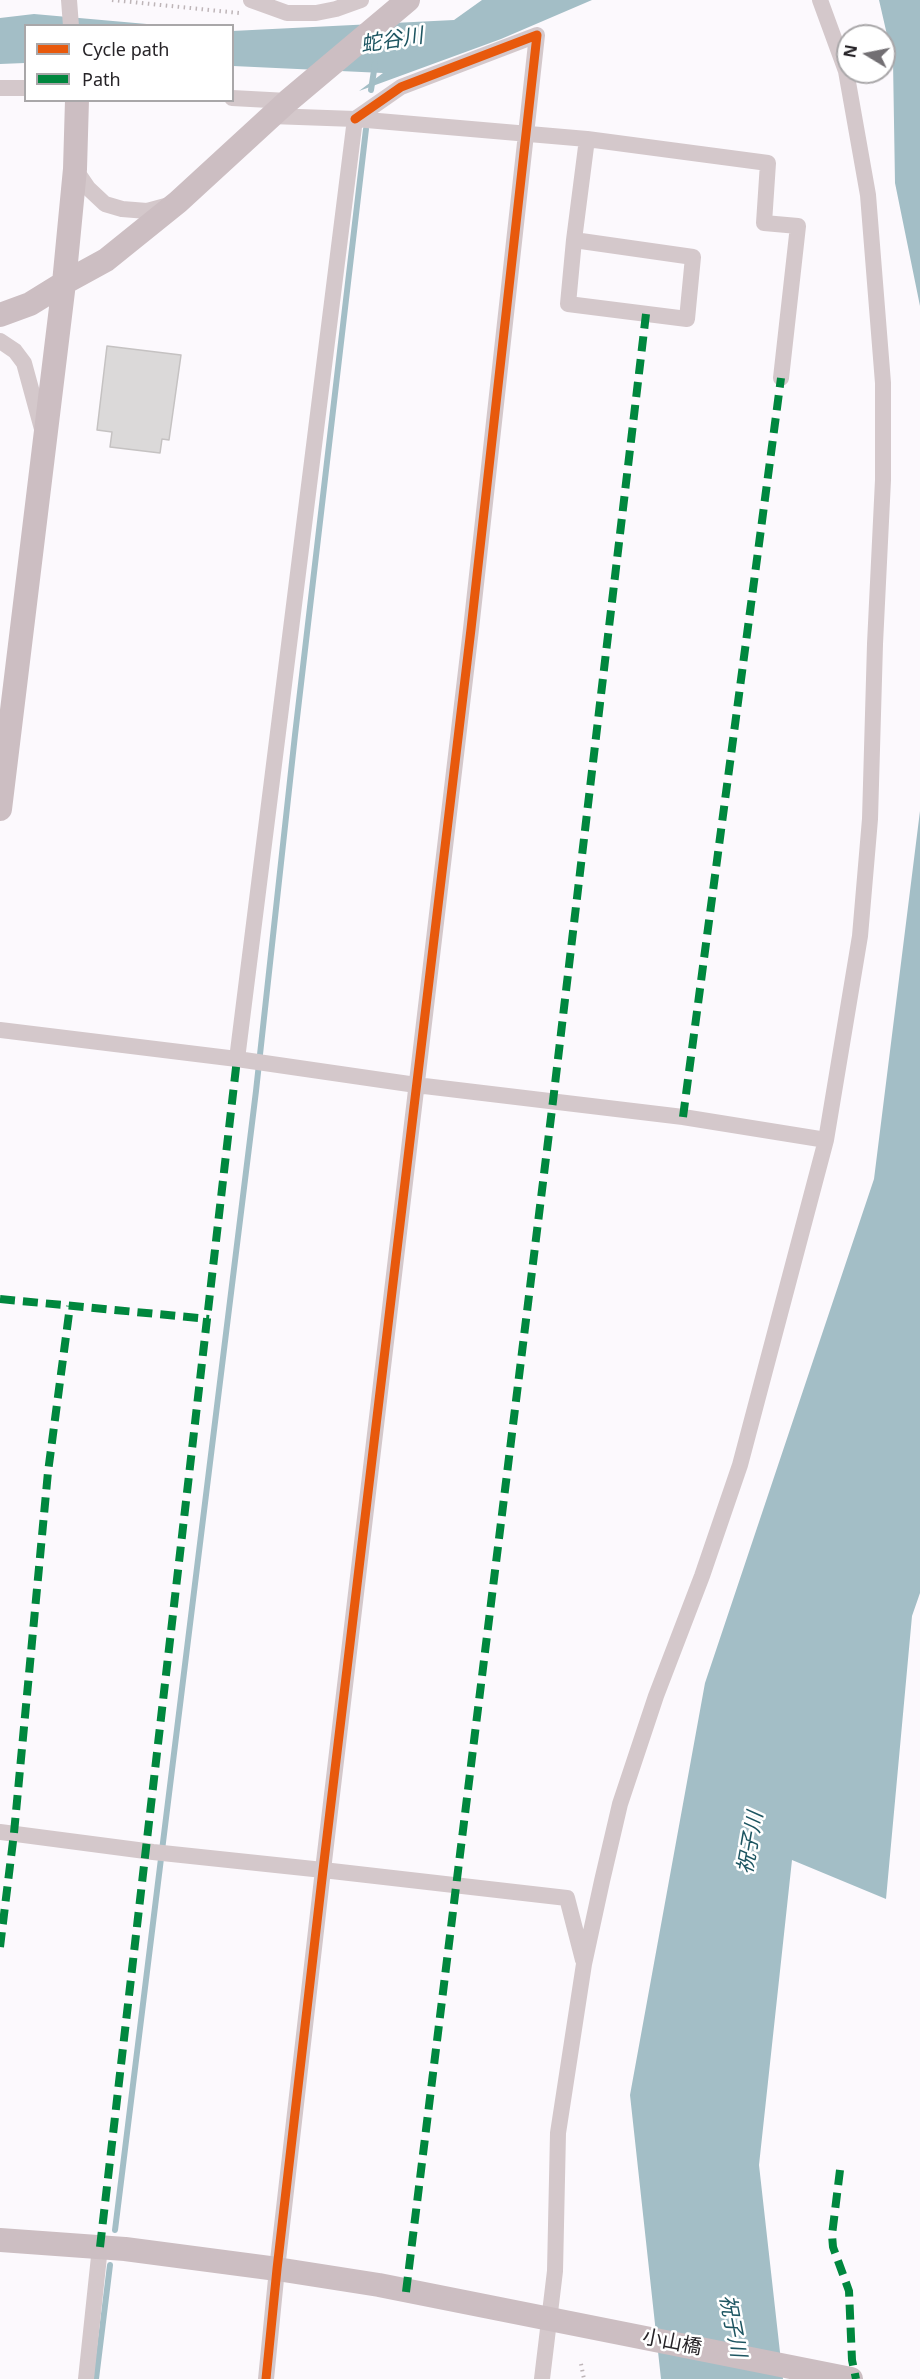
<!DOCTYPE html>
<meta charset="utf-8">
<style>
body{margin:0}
#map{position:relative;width:920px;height:2379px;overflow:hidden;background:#fcf9fd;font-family:"Noto Sans",sans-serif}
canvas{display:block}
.legend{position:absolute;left:24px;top:24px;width:210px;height:78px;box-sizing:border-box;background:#fff;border:2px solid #a9a7a9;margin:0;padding:8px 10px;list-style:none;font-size:18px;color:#272428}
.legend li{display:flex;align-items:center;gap:12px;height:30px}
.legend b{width:30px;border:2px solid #a9a7a9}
.north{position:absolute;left:836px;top:24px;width:60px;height:60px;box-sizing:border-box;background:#fff;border:2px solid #a9a7a9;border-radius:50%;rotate:280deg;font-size:16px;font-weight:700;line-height:24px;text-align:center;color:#272428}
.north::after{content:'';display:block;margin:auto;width:21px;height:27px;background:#726f73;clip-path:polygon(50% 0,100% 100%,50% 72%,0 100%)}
</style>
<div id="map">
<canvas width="920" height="2379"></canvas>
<ul class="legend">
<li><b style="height:8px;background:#e8590c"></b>Cycle path</li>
<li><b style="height:8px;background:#00873e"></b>Path</li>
</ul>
<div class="north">N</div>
</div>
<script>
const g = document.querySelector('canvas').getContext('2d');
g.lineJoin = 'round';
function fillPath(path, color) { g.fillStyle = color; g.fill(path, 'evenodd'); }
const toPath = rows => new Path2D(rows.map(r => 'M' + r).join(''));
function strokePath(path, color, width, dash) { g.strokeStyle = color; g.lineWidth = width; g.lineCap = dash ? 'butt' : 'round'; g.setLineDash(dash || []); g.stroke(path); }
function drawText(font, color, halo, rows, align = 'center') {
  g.font = font + ' "Noto Sans","Noto Sans JP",sans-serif'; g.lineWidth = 5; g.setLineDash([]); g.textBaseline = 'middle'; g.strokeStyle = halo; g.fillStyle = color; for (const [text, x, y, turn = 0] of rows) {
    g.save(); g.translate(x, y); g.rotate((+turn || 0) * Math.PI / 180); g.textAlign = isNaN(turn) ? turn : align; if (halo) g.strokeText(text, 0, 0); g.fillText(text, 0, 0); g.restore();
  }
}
const water = toPath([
 [482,0,592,0,501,39,359,91,383,73,233,66,232,31,454,20],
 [879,0,920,0,920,306,895,183,893,61],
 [34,14,158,25,26,26,25,63,0,64,0,18],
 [920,811,920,1593,912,1616,886,1899,792,1860,759,2165,783,2379,661,2379,630,2095,705,1683,874,1179]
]);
const stream = toPath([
 [371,90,375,64],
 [115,2230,256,1091,295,735,366,129],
 [96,2379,110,2265]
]);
const building = toPath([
 [107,346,181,355,169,440,162,439,160,453,110,447,112,432,97,430,107,346]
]);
const path = toPath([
 [112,0,239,13],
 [581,2364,584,2379]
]);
const street = toPath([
 [69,0,71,26],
 [251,0,287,13,316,13,336,9,361,0],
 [0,88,26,88],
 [232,98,288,101],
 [355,119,587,139,768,163,764,223,798,226,781,378],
 [75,169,88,188,105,204,122,209,147,211,169,205],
 [574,240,693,257,687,319,568,304,574,240,587,139],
 [0,341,15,351,24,363,42,429],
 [0,1030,237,1059,416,1085,683,1117,826,1140],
 [237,1059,355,119,271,116],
 [0,1832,153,1852,323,1870,567,1898,583,1960],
 [86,2379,100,2247],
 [266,2379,277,2269,323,1870,471,629,537,35,401,87,355,119],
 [542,2379,555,2271,558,2133,584,1964,602,1881,620,1804,656,1696,702,1576,740,1465,826,1140,860,936,870,819,875,644,883,480,883,383,868,195,846,71,820,0]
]);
const secondary = toPath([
 [0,315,30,304,64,283,106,260,178,202,288,101,408,0],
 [0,809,64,283,75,169,77,100],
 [0,2240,125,2249,277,2269,379,2285,851,2379]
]);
const quiet = toPath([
 [683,1117,781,378],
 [0,1299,209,1319],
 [0,1947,14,1833,48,1472,70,1306],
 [840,2170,832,2235,833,2247,849,2291,852,2360,856,2379],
 [100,2247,237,1059],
 [406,2292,553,1101,646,314]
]);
const cycleway = toPath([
 [266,2379,277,2269,323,1870,471,629,537,35,401,87,355,119]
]);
const streetNames = [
 ["小山橋",672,2343,11]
];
const waterNames = [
 ["蛇谷川",392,41,-9],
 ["祝子川",751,1843,-80],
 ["祝子川",732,2326,79]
];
fillPath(water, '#a3bec6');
strokePath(stream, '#a3bec6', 6);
fillPath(building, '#dbd9d9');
strokePath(building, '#c5c2c2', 1.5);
strokePath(path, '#beb5b8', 4, [1.5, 4.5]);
strokePath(street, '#d4c8cb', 16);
strokePath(secondary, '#ccbec2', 24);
strokePath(quiet, '#00873e', 8, [15, 8]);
strokePath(cycleway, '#e8590c', 9);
drawText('20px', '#272428', '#fff', streetNames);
drawText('italic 21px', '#1d5561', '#fff', waterNames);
</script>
